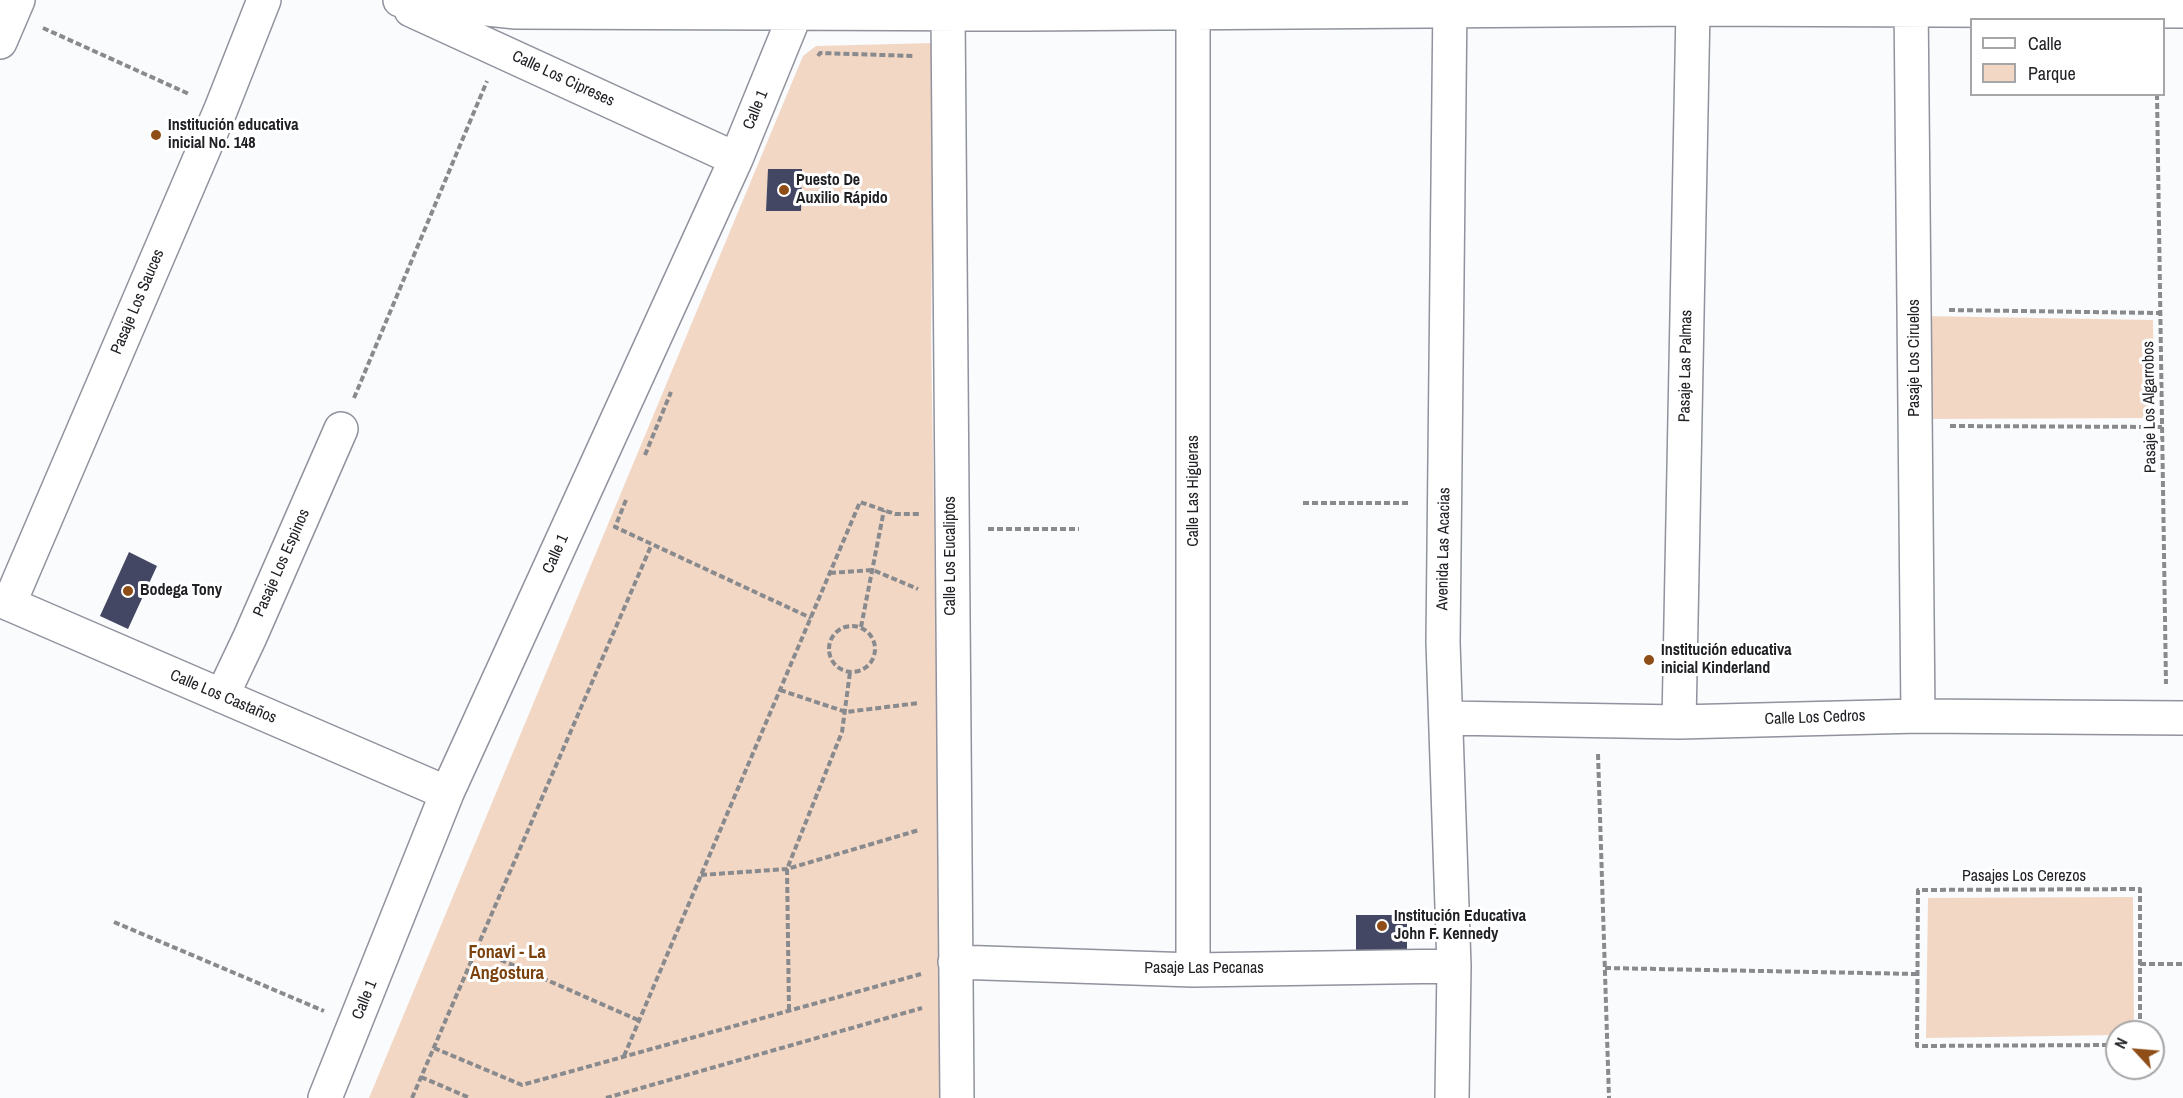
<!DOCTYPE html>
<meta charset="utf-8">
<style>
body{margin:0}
#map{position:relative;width:2183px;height:1098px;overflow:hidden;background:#fafbfd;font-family:"Archivo Narrow",sans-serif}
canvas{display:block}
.legend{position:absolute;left:1970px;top:18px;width:195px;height:78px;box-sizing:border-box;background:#fff;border:2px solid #a6a6a8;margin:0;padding:8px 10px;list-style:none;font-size:18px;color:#202125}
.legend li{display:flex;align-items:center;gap:12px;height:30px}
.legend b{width:30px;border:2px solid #a6a6a8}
.north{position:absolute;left:2105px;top:1020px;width:60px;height:60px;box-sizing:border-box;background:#fff;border:2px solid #a6a6a8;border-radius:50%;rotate:296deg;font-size:16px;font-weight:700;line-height:24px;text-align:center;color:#202125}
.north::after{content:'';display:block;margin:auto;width:21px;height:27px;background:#8f4e18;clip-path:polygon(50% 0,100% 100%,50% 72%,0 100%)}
</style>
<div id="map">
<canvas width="2183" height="1098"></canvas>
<ul class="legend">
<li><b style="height:8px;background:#fff"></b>Calle</li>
<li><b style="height:16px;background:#f2d7c5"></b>Parque</li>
</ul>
<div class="north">N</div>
</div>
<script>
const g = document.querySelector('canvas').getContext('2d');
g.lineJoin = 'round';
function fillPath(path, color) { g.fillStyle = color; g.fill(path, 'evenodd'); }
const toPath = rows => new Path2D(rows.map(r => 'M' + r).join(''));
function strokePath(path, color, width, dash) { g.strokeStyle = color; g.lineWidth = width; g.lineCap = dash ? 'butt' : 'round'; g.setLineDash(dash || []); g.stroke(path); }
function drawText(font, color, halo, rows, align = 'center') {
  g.font = font + ' "Archivo Narrow",sans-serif'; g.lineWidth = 6; g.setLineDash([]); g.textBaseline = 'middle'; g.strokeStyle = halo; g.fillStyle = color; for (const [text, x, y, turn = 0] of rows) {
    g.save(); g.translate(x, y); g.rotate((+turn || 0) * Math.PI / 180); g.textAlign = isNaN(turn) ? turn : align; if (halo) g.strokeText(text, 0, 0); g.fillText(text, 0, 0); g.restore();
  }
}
const green = toPath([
 [934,43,931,333,943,1098,369,1098,803,56,816,46],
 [1923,316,2153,320,2154,418,1925,419],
 [2133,897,2134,1032,2117,1032,2117,1035,1926,1038,1928,898]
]);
const building = toPath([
 [768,169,802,169,801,211,766,211],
 [129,552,157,566,128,629,100,616],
 [1356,915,1407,915,1407,955,1356,956]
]);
const path = toPath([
 [43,28,189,94],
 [818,56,820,53,914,56],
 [2157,94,2166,684],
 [1949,310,2160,313],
 [354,398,487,81],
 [1950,426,2162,427],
 [645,455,671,392],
 [626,500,615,527,811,618],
 [1303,503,1411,503],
 [988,529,1079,529],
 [830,573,873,570,918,589],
 '829 649a23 23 0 1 1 46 0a23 23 0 1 1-46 0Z',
 [861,627,884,510],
 [780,690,846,712,919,703],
 [1598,754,1609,1098],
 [701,875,787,869,919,830],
 [114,922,324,1011],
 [476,949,638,1020],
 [2140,964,2183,964],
 [1605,968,1917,974],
 [789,1010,787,869,842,732,850,672],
 [2117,1045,1917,1046,1918,890,2140,889,2140,1032],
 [434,1048,522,1085,921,974],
 [624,1056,860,502,895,514,919,514],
 [421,1077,470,1098],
 [412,1098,651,546],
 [606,1098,922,1008]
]);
const street = toPath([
 [400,0,516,12,1026,14,1693,9,2183,11],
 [1450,0,1443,642,1454,966,1452,1098],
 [1911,0,1918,716],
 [411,10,736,159],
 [948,13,957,1098],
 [1193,13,1193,970],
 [0,42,18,0],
 [0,600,447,793],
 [9,604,221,109,264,0],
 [222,696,250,637,341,429],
 [1447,718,1679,722,1918,716,2183,718],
 [1679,722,1693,9],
 [955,962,1193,970,1454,966],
 [325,1098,447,793,736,159,801,0]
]);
const markers = [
 [156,135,6,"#8f4e18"],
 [784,190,6,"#8f4e18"],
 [128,591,6,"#8f4e18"],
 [1649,660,6,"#8f4e18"],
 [1382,926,6,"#8f4e18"]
];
const streetNames = [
 ["Calle Los Cipreses",563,79,25],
 ["Calle 1",756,110,-68],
 ["Pasaje Los Sauces",138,302,-67],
 ["Pasaje Los Ciruelos",1915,358,-90],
 ["Pasaje Las Palmas",1686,366,-89],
 ["Pasaje Los Algarrobos",2150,407,-91],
 ["Calle Las Higueras",1194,491,-90],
 ["Avenida Las Acacias",1444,549,-89],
 ["Calle 1",556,554,-66],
 ["Calle Los Eucaliptos",951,556,-90],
 ["Pasaje Los Espinos",282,563,-66],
 ["Calle Los Castaños",223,697,23],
 ["Calle Los Cedros",1815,718,-2],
 ["Pasajes Los Cerezos",2024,877],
 ["Pasaje Las Pecanas",1204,969],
 ["Calle 1",365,1000,-68]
];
const poiNames = [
 ["Institución educativa",168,126],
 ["inicial No. 148",168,144],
 ["Puesto De",796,181],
 ["Auxilio Rápido",796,199],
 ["Bodega Tony",140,591],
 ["Institución educativa",1661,651],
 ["inicial Kinderland",1661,669],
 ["Institución Educativa",1394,917],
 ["John F. Kennedy",1394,935]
];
const neighbourhoodNames = [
 ["Fonavi - La",507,953],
 ["Angostura",507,974]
];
fillPath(green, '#f2d7c5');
fillPath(building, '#434763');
strokePath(street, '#90929d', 36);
strokePath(path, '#898a8d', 4, [6, 3]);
strokePath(street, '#fff', 33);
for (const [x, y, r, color] of markers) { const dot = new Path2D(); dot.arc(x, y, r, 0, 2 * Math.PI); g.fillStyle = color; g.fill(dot); strokePath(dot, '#fff', 2); }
drawText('16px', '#202125', '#fff', streetNames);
drawText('bold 16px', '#202125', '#fff', poiNames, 'left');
drawText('bold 18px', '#7b410d', '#fff', neighbourhoodNames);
</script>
